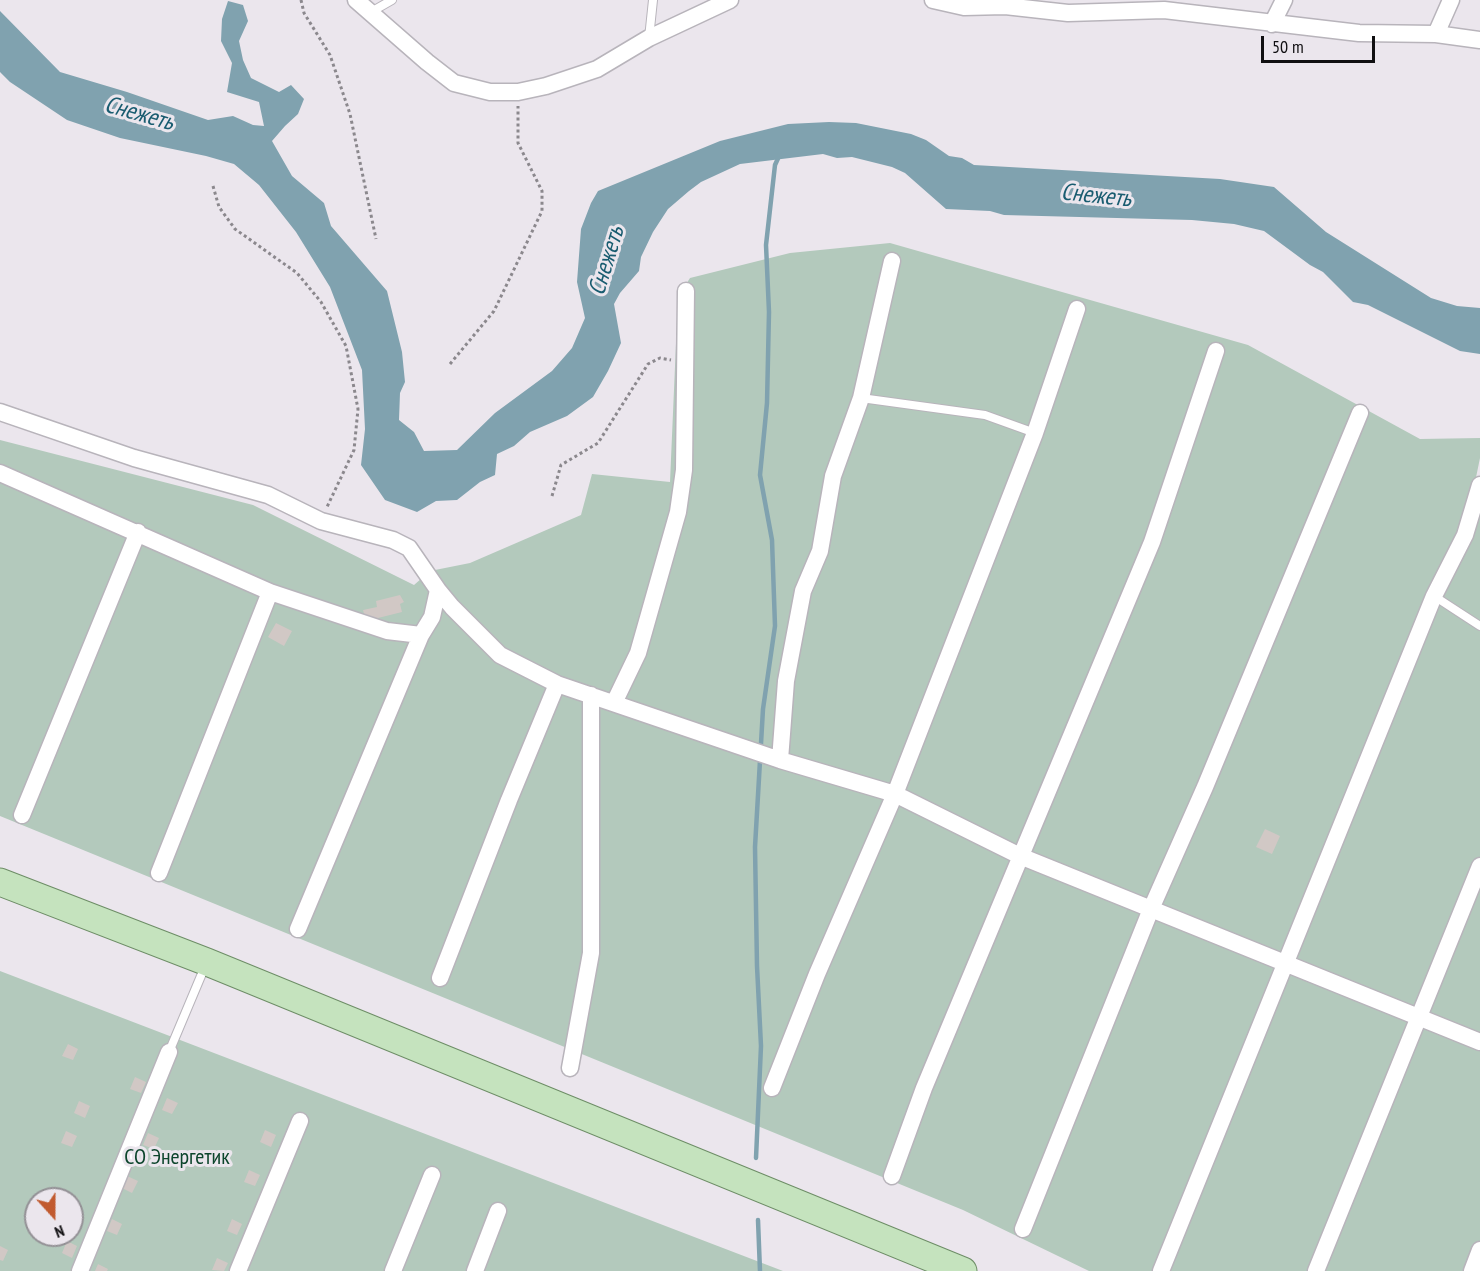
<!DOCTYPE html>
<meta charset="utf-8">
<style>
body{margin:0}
#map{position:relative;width:1480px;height:1271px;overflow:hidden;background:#ebe6ed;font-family:"PT Sans Narrow",sans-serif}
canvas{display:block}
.north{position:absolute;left:24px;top:1187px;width:60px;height:60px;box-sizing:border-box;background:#ebe6ed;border:2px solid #939095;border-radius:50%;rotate:159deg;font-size:16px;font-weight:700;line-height:24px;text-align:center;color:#100f11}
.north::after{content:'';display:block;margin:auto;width:21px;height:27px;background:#c15a2f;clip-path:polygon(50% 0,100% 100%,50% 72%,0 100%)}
.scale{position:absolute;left:1261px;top:36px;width:114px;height:27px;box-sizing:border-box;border:3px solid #100f11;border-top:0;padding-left:8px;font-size:18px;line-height:21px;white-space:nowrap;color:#100f11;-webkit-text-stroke:4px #ebe6ed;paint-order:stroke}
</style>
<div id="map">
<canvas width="1480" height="1271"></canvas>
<div class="north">N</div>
<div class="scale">50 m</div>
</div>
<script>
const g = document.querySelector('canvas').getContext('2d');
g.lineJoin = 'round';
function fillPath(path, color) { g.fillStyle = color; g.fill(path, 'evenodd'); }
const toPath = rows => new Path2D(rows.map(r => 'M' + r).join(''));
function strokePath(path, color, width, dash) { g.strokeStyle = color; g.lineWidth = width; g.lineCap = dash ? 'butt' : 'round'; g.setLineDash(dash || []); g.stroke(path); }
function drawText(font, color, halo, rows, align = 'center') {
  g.font = font + ' "PT Sans Narrow",sans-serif'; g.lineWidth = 6; g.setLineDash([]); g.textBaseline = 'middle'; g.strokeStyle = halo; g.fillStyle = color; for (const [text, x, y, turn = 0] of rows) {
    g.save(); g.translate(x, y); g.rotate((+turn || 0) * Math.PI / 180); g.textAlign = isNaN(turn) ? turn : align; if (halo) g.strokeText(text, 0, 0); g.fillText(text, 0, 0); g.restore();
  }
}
const green = toPath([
 [890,243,1248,345,1420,439,1480,438,1480,458,1473,492,1480,498,1480,1271,1089,1271,963,1210,0,816,0,440,253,505,414,585,430,571,470,563,581,515,592,474,670,482,678,297,690,278,790,253],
 [0,971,783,1271,0,1271],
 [36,1199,72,1199,72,1235,36,1235]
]);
const water = toPath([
 [228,1,243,5,248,21,239,41,243,60,251,78,279,92,291,85,304,99,298,114,285,126,272,141,292,176,324,203,331,226,387,291,402,352,405,382,400,393,399,420,414,432,424,451,457,450,495,413,552,371,572,348,585,318,577,282,581,229,591,203,598,191,720,141,788,124,829,122,856,123,911,134,926,140,949,156,962,158,974,165,1220,179,1274,187,1326,232,1431,298,1457,306,1480,308,1480,354,1460,351,1368,305,1353,302,1323,272,1310,265,1264,231,1234,224,1192,220,1004,215,990,211,946,209,905,173,892,167,852,157,837,158,823,154,740,164,701,182,689,191,668,209,653,232,641,257,639,271,620,293,614,304,621,343,608,371,593,397,567,416,530,432,514,446,497,454,495,475,480,482,457,500,436,501,417,512,385,500,361,465,365,429,362,370,330,287,296,232,259,185,234,164,206,156,120,138,67,120,10,82,0,72,0,11,60,72,127,92,208,120,233,116,253,125,264,126,259,102,227,92,232,63,221,41,222,19]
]);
const stream = toPath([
 [756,1158,761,1046,757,966,755,847,763,709,775,626,772,540,760,475,767,403,769,312,766,245,775,165,780,154],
 [758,1220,760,1271]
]);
const building = toPath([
 [400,595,404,602,400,604,402,612,366,621,363,610,377,607,376,601],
 [276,623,292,631,284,646,268,637],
 [1265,829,1280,836,1272,854,1256,847],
 [68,1044,78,1049,73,1060,62,1056],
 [135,1077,146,1082,141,1093,130,1089],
 [167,1098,178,1103,172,1114,162,1110],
 [79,1101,90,1106,85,1118,74,1113],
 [265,1130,276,1135,271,1147,260,1142],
 [66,1131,77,1136,72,1147,61,1143],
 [148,1133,159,1138,154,1149,143,1145],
 [249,1170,260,1175,255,1186,244,1182],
 [127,1176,138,1181,132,1193,122,1188],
 [68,1193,78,1198,72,1212,72,1199,65,1199],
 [112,1219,122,1224,117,1235,107,1231],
 [232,1219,242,1224,237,1235,227,1231],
 [67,1241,77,1246,72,1258,62,1253],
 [0,1246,8,1250,3,1261,0,1260],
 [217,1258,228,1263,224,1271,212,1270],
 [98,1264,108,1269,107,1271,95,1271]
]);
const path = toPath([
 [301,0,304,13,330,55,350,114,376,239],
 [213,186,219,207,235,229,297,273,321,302,346,346,358,409,354,450,327,507],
 [450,364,494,311,542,211,542,191,518,143,518,106],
 [552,496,561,465,598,443,648,364,660,358,671,360]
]);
const lane = toPath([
 [371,12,392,0],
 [649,38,653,0],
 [861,398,985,415,1035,433],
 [1434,596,1480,626],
 [169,1052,206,964]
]);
const street = toPath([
 [356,0,427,62,454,83,490,92,518,92,546,86,597,69,649,38,730,0],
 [933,0,964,7,1005,6,1068,13,1164,10,1359,33,1436,34,1480,40],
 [1272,24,1284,0],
 [1436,34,1451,0],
 [0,412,134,458,268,495,321,521,393,540,409,548,438,590,432,617,421,635,298,929],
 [0,473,270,592,387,631,421,635],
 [438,590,452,607,500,655,557,684,780,760,895,794,1020,856,1480,1042],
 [614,703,638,653,678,512,684,470,686,291],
 [780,760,786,681,803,591,820,551,833,476,861,398,892,261],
 [22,815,138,532],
 [159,873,270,592],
 [440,978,509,800,557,684],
 [570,1068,591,953,591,695],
 [772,1088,817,974,895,794,1035,433,1077,309],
 [892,1176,924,1088,1152,542,1216,351],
 [1023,1229,1151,909,1205,787,1360,413],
 [80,1271,169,1052],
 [238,1271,300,1121],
 [393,1271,432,1175],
 [475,1271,498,1211],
 [1161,1271,1434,596,1465,535,1480,485],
 [1316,1271,1480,866],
 [1472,1271,1480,1250]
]);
const primary = toPath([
 [0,882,207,962,963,1271]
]);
const parkNames = [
 ["СО Энергетик",177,1158]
];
const waterNames = [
 ["Снежеть",139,114,16],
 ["Снежеть",1096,196,6],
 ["Снежеть",607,261,-73]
];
fillPath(green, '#b3c9bc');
fillPath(water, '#80a2af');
strokePath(stream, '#80a2af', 4.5);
fillPath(building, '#d1c8c5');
strokePath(lane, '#b8b4bb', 10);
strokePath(street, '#b8b4bb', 19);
strokePath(primary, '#6d8d66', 29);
strokePath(path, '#8b888d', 3, [3, 3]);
strokePath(lane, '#fff', 8);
strokePath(street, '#fff', 16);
strokePath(primary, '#c5e3be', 27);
drawText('22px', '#0c452c', '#ebe6ed', parkNames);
drawText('italic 24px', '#195c70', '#ebe6ed', waterNames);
</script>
